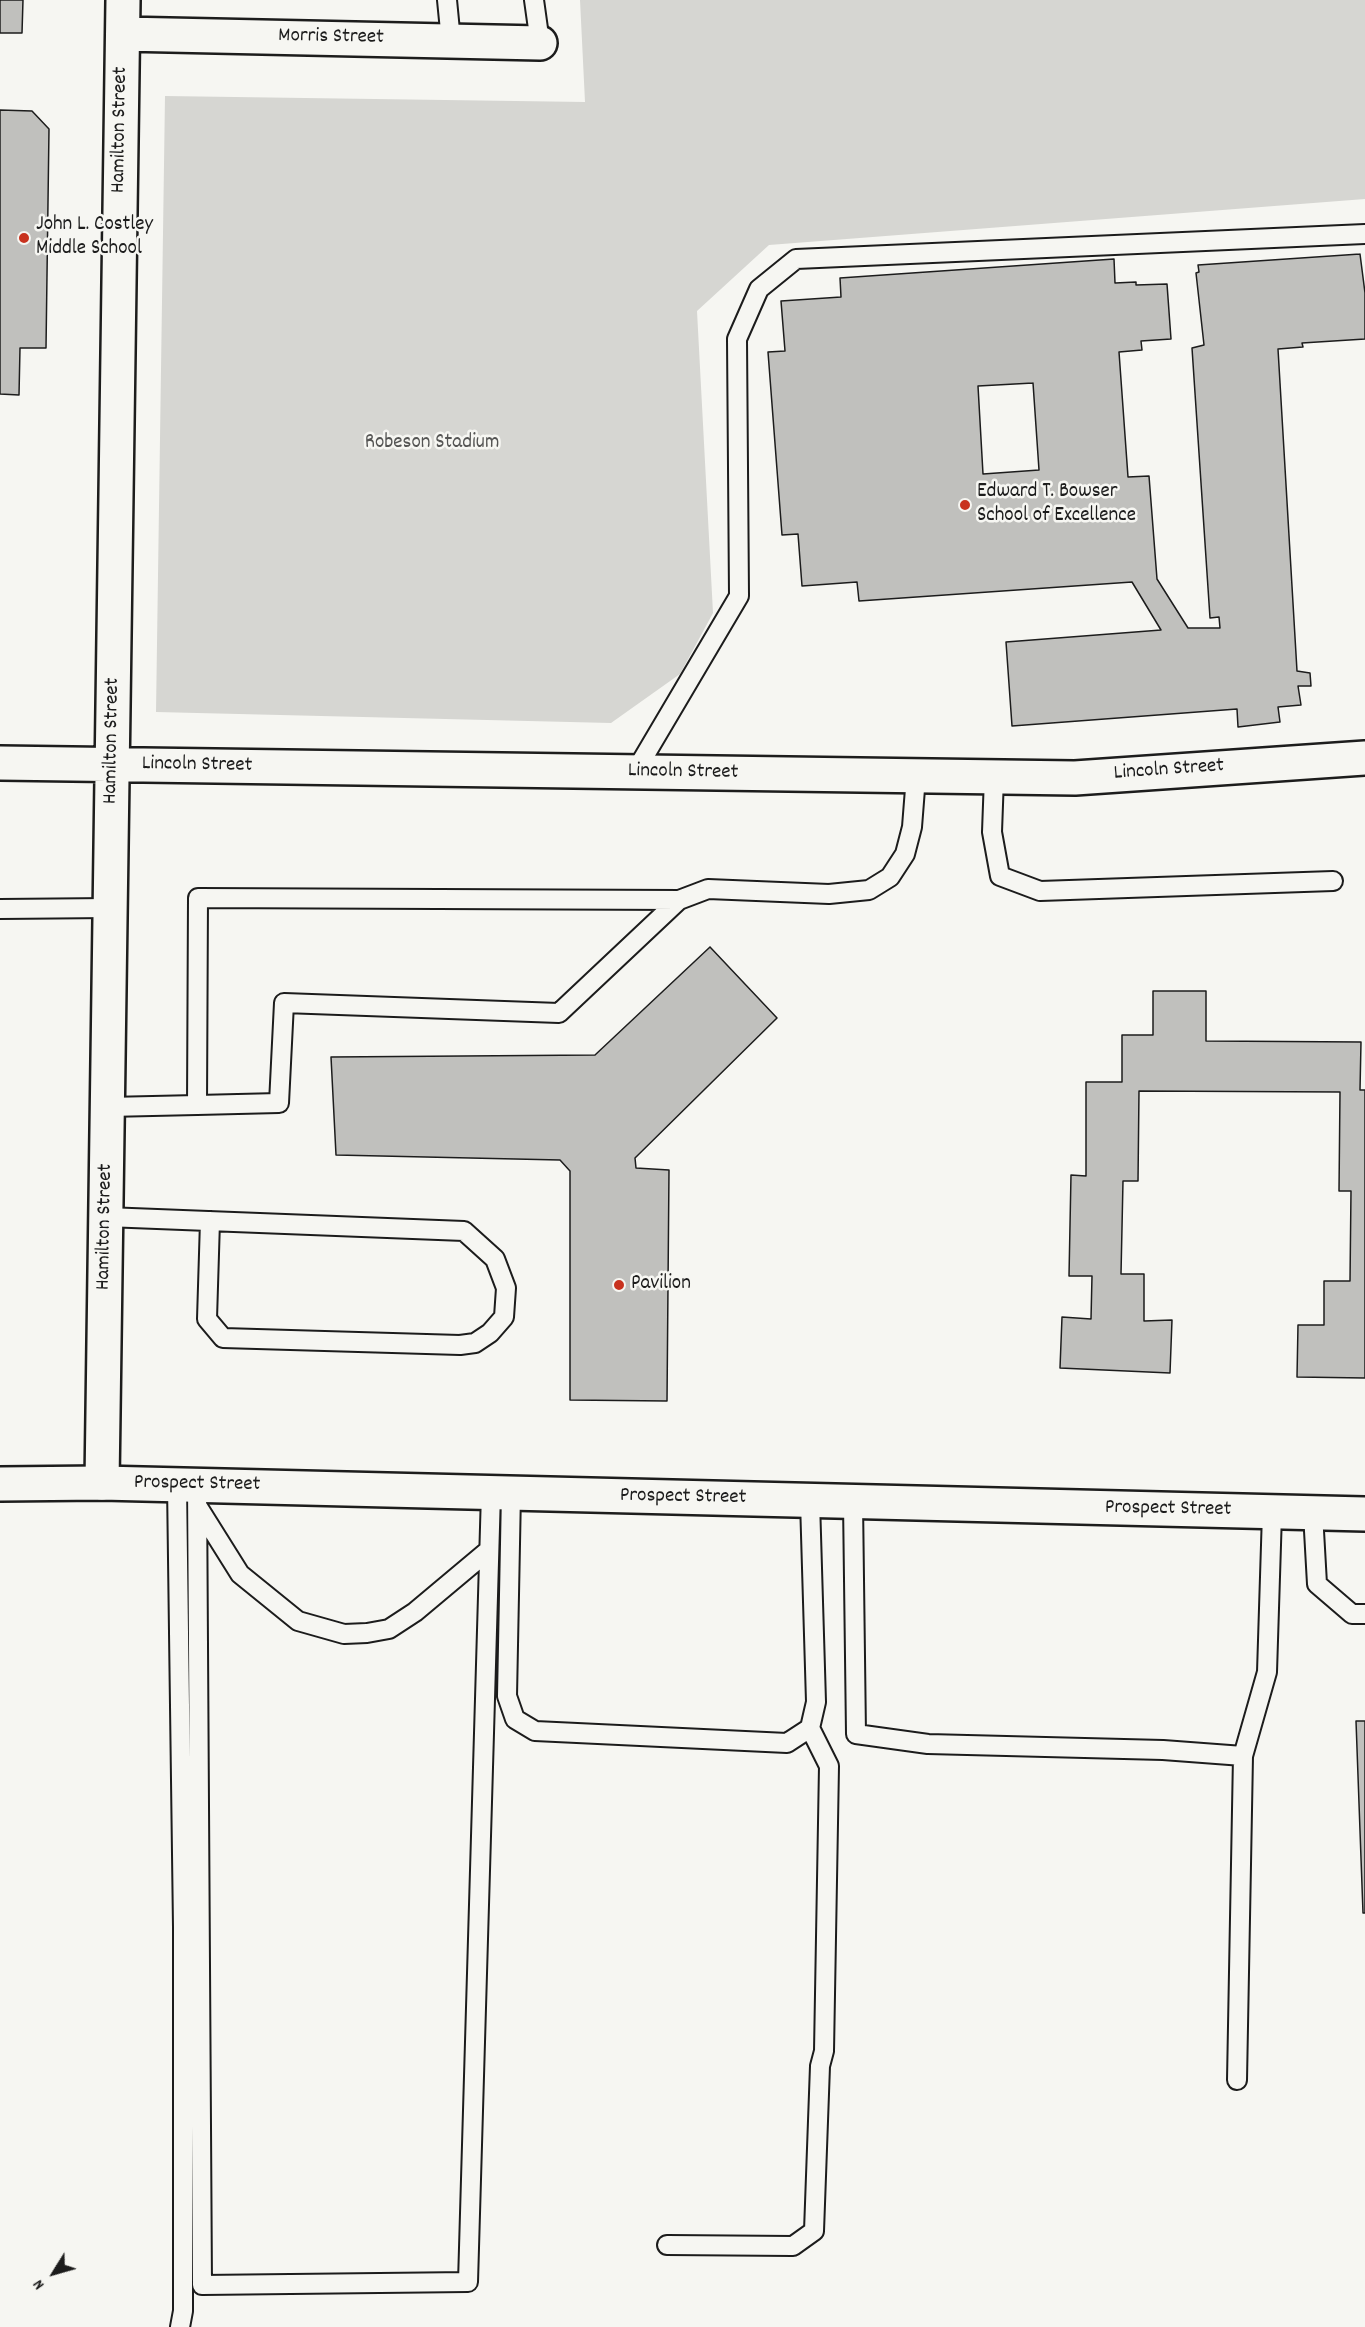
<!DOCTYPE html>
<style>
body{margin:0}
#map{position:relative;width:1365px;height:2327px;overflow:hidden;background:#f6f6f2;font-family:Dekko,sans-serif}
canvas{display:block}
.north{position:absolute;left:24px;top:2243px;width:60px;height:60px;-webkit-text-stroke:4px #f6f6f2;paint-order:stroke;rotate:233deg;font-size:16px;font-weight:700;line-height:24px;text-align:center;color:#1c1c1c}
.north::after{content:'';display:block;margin:auto;width:21px;height:27px;background:#1c1c1c;clip-path:polygon(50% 0,100% 100%,50% 72%,0 100%)}
</style>
<div id="map">
<canvas width="1365" height="2327"></canvas>
<div class="north">N</div>
</div>
<script>
const g = document.querySelector('canvas').getContext('2d');
g.lineJoin = 'round';
function fillPath(path, color) { g.fillStyle = color; g.fill(path, 'evenodd'); }
const toPath = rows => new Path2D(rows.map(r => 'M' + r).join(''));
function strokePath(path, color, width, dash) { g.strokeStyle = color; g.lineWidth = width; g.lineCap = dash ? 'butt' : 'round'; g.setLineDash(dash || []); g.stroke(path); }
function drawText(font, color, halo, rows, align = 'center') {
  g.font = font + ' Dekko,sans-serif'; g.lineWidth = 5; g.setLineDash([]); g.textBaseline = 'middle'; g.strokeStyle = halo; g.fillStyle = color; for (const [text, x, y, turn = 0] of rows) {
    g.save(); g.translate(x, y); g.rotate((+turn || 0) * Math.PI / 180); g.textAlign = isNaN(turn) ? turn : align; if (halo) g.strokeText(text, 0, 0); g.fillText(text, 0, 0); g.restore();
  }
}
const green = toPath([
 [580,0,1365,0,1365,199,769,245,697,311,713,613,680,674,611,723,156,712,165,96,585,102]
]);
const building = toPath([
 [0,0,23,0,22,33,0,33,0,0],
 [0,110,32,111,49,129,46,348,20,348,19,395,0,394,0,110],
 [1360,254,1365,293,1365,339,1302,343,1303,347,1278,349,1297,671,1310,673,1311,686,1298,686,1301,705,1278,707,1280,722,1238,727,1237,709,1012,726,1006,642,1161,630,1132,582,859,601,857,582,802,586,798,534,782,535,768,352,785,351,781,301,841,297,840,278,1114,259,1115,283,1136,282,1136,285,1167,284,1171,339,1141,341,1142,350,1119,352,1128,477,1149,476,1157,579,1188,628,1220,628,1219,617,1210,618,1192,348,1204,345,1196,273,1199,272,1198,265,1360,254],
 [1033,383,1039,470,983,474,978,386,1033,383],
 [710,947,777,1018,635,1158,636,1168,669,1170,667,1401,570,1400,570,1171,560,1160,336,1155,331,1057,595,1055,710,947],
 [1153,991,1206,991,1206,1041,1361,1042,1360,1090,1365,1090,1365,1378,1297,1377,1298,1325,1324,1325,1324,1281,1350,1281,1351,1191,1339,1191,1340,1092,1139,1091,1138,1181,1123,1181,1121,1274,1144,1274,1144,1321,1172,1320,1170,1373,1060,1368,1062,1317,1091,1319,1092,1276,1069,1276,1071,1175,1086,1176,1086,1082,1122,1082,1122,1035,1153,1035,1153,991],
 [1356,1721,1365,1721,1365,1913,1363,1913,1356,1721]
]);
const service = toPath([
 [447,0,451,41],
 [534,0,540,43],
 [635,772,739,596,737,339,759,289,796,259,1365,234],
 [994,777,992,832,1000,876,1040,891,1333,881],
 [679,900,708,889,829,894,869,890,890,877,905,854,912,827,916,776],
 [0,909,110,908],
 [108,1107,197,1105,279,1103,284,1003,559,1013,679,900,198,898,197,1105],
 [106,1217,464,1231,495,1259,506,1288,504,1317,490,1333,475,1343,460,1345,223,1338,207,1319,210,1221],
 [177,1485,183,1927,183,2311,180,2327],
 [197,1485,202,2285,468,2282,491,1493],
 [511,1493,507,1696,515,1719,535,1731,787,1743,810,1728,816,1702,810,1501],
 [853,1502,856,1734,928,1744,1163,1750,1243,1756,1267,1672,1272,1513],
 [198,1507,240,1574,298,1621,344,1634,367,1633,389,1629,415,1612,489,1550],
 [1313,1513,1317,1584,1352,1614,1365,1614],
 [1237,2080,1243,1756],
 [667,2245,793,2246,814,2231,820,2066,824,2051,829,1766,810,1728]
]);
const minor = toPath([
 [123,34,540,43],
 [0,763,1075,778,1365,758],
 [102,1483,123,0]
]);
const tertiary = toPath([
 [0,1484,102,1483,1365,1514]
]);
const markers = [
 [24,238,6,"#c8321e"],
 [965,505,6,"#c8321e"],
 [619,1285,6,"#c8321e"]
];
const streetNames = [
 ["Morris Street",331,38,1],
 ["Hamilton Street",121,130,-89],
 ["Hamilton Street",113,741,-89],
 ["Lincoln Street",197,766,1],
 ["Lincoln Street",1169,771,-4],
 ["Lincoln Street",683,773,1],
 ["Hamilton Street",106,1227,-89],
 ["Prospect Street",197,1485,1],
 ["Prospect Street",683,1498,1],
 ["Prospect Street",1168,1510,1]
];
const poiNames = [
 ["John L. Costley",36,226],
 ["Middle School",36,250],
 ["Edward T. Bowser",977,493],
 ["School of Excellence",977,517],
 ["Pavilion",631,1285]
];
const parkNames = [
 ["Robeson Stadium",432,444]
];
fillPath(green, '#d6d6d2');
fillPath(building, '#c0c0bd');
strokePath(building, '#1c1c1c', 1.5);
strokePath(service, '#1c1c1c', 22);
strokePath(minor, '#1c1c1c', 38);
strokePath(tertiary, '#1c1c1c', 38);
strokePath(service, '#f6f6f2', 18);
strokePath(minor, '#f6f6f2', 33);
strokePath(tertiary, '#f6f6f2', 33);
for (const [x, y, r, color] of markers) { const dot = new Path2D(); dot.arc(x, y, r, 0, 2 * Math.PI); g.fillStyle = color; g.fill(dot); strokePath(dot, '#f6f6f2', 2); }
drawText('21px', '#1c1c1c', '#f6f6f2', streetNames);
drawText('21px', '#1c1c1c', '#f6f6f2', poiNames, 'left');
drawText('21px', '#545453', '#f6f6f2', parkNames);
</script>
